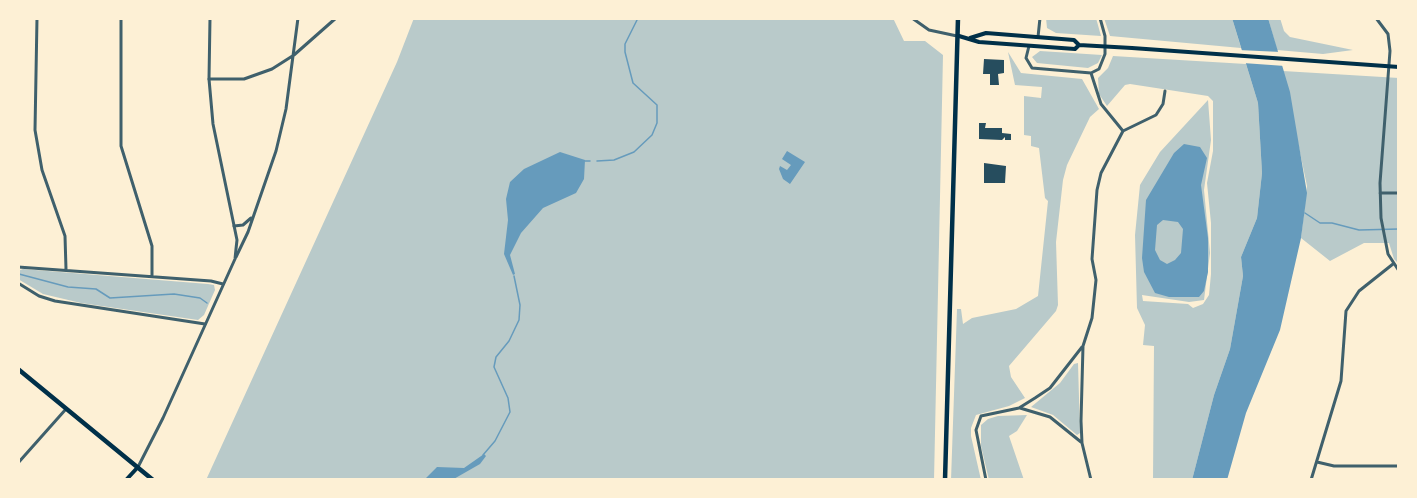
<!DOCTYPE html>
<style>
body{margin:0}
#map{position:relative;width:1417px;height:498px;overflow:hidden;background:#fdf0d5;font-family:Lato,sans-serif}
canvas{display:block}
.frame{position:absolute;inset:0;border:20px solid #fdf0d5;pointer-events:none}
</style>
<div id="map">
<canvas width="1417" height="498"></canvas>
<div class="frame"></div>
</div>
<script>
const g = document.querySelector('canvas').getContext('2d');
g.lineJoin = 'round';
function fillPath(path, color) { g.fillStyle = color; g.fill(path, 'evenodd'); }
const toPath = rows => new Path2D(rows.map(r => 'M' + r).join(''));
function strokePath(path, color, width, dash) { g.strokeStyle = color; g.lineWidth = width; g.lineCap = dash ? 'butt' : 'round'; g.setLineDash(dash || []); g.stroke(path); }
const green = toPath([
 [414,18,893,18,904,41,925,41,943,55,934,480,206,480,397,62],
 [1046,18,1096,18,1101,36,1056,33,1047,28],
 [1104,18,1232,18,1241,48,1110,36],
 [1268,18,1280,18,1284,31,1290,37,1353,50,1323,54,1277,50],
 [1040,51,1102,55,1098,63,1088,68,1037,63,1032,57],
 [1008,52,1021,73,1082,79,1099,109,1090,117,1067,165,1063,180,1056,242,1058,305,1056,311,1009,366,1011,377,1025,398,1009,406,976,415,971,428,971,436,981,480,951,480,957,309,961,309,963,324,972,318,1016,309,1038,296,1048,201,1045,198,1039,148,1031,146,1031,136,1024,135,1024,96,1041,98,1042,87,1015,85],
 [1113,56,1246,64,1258,103,1262,173,1257,218,1241,257,1243,276,1230,349,1214,395,1192,480,1153,480,1154,346,1143,345,1145,325,1137,308,1135,235,1140,185,1160,152,1208,100,1211,140,1204,190,1210,253,1204,300,1189,302,1142,295,1143,301,1188,304,1193,308,1203,304,1209,295,1211,274,1211,223,1207,183,1213,151,1213,101,1208,96,1130,84,1125,85,1107,106,1099,94,1098,78,1108,68],
 [1283,71,1399,78,1399,264,1394,259,1389,243,1364,243,1330,261,1301,238,1307,186],
 [23,269,208,284,214,285,215,290,204,315,198,320,81,303,43,294,18,279,18,271],
 [1078,363,1080,433,1077,435,1053,415,1031,407,1060,383,1074,364],
 [1027,415,1017,431,1009,436,1024,480,989,480,981,446,981,425,988,419,998,416]
]);
const water = toPath([
 [1232,18,1268,18,1290,92,1307,193,1301,238,1280,330,1246,413,1227,480,1192,480,1214,395,1230,349,1243,276,1241,257,1257,218,1262,173,1258,103],
 [1184,144,1200,147,1207,158,1201,185,1208,238,1208,272,1204,291,1199,297,1169,297,1155,293,1144,272,1142,258,1146,200,1174,153],
 [1163,220,1178,222,1183,229,1181,253,1175,260,1167,264,1160,260,1155,250,1157,225],
 [787,151,805,162,790,184,783,179,779,169,780,166,787,170,791,165,782,159],
 [560,152,585,160,584,179,576,193,543,208,521,233,510,255,515,274,513,275,504,254,508,220,506,199,510,182,524,169],
 [484,454,486,456,480,464,452,480,424,480,437,467,464,468]
]);
const pier = toPath([
 [1238,50,1281,52,1285,66,1243,63]
]);
const stream = toPath([
 [585,161,590,161],
 [597,161,614,160,634,152,652,135,657,123,657,105,633,83,625,52,625,44,638,18],
 [1305,213,1320,223,1332,223,1359,230,1399,229],
 [19,274,68,287,96,289,110,298,174,294,200,298,207,303],
 [483,455,495,441,510,412,508,398,494,367,496,357,509,341,519,320,520,305,514,276]
]);
const building = toPath([
 [984,59,1004,60,1004,73,998,74,999,85,990,85,990,74,983,74],
 [979,123,986,123,985,128,1002,128,1002,133,1011,134,1011,140,1005,140,1005,137,1002,140,979,139],
 [984,163,1006,166,1005,183,984,183]
]);
const minor = toPath([
 [37,18,35,130,42,170,65,236,66,269],
 [121,18,121,146,152,246,152,276],
 [1376,18,1388,34,1390,51,1380,183,1381,218,1388,254,1399,271],
 [1038,37,1040,18],
 [1029,46,1026,58,1032,68,1091,73,1099,69,1105,54,1105,36,1100,18],
 [209,79,244,79,272,69,294,55,336,18],
 [1123,131,1156,115,1163,104,1165,91],
 [1380,193,1399,193],
 [234,226,243,225,251,218],
 [236,257,248,232,276,151,286,109,298,18],
 [18,267,211,281,223,284],
 [18,283,39,296,55,301,205,324],
 [1020,408,1050,417,1081,442],
 [1317,462,1334,466,1399,466],
 [18,463,66,409],
 [986,480,976,430,981,416,1019,408,1035,398,1050,388,1082,347],
 [1091,480,1082,443,1081,421,1083,346,1092,318,1096,280,1092,259,1097,190,1101,173,1123,131,1101,104,1091,73],
 [1311,480,1341,381,1346,311,1359,291,1393,264]
]);
const tertiary = toPath([
 [912,18,929,30,957,36],
 [138,467,163,418,235,259,236,249,237,240,213,124,209,79,210,18]
]);
const secondary = toPath([
 [959,36,979,42,1075,49,1079,45,1132,48,1399,67],
 [970,38,986,33,1074,40,1079,45],
 [126,480,138,467]
]);
const primary = toPath([
 [18,369,153,480],
 [945,480,958,18]
]);
fillPath(green, '#b9caca');
fillPath(water, '#669bbc');
fillPath(pier, '#fdf0d5');
strokePath(stream, '#669bbc', 1.5);
fillPath(building, '#264d5e');
strokePath(minor, '#3f606c', 3);
strokePath(tertiary, '#3f606c', 3);
strokePath(secondary, '#003049', 4);
strokePath(primary, '#003049', 4.5);
</script>
